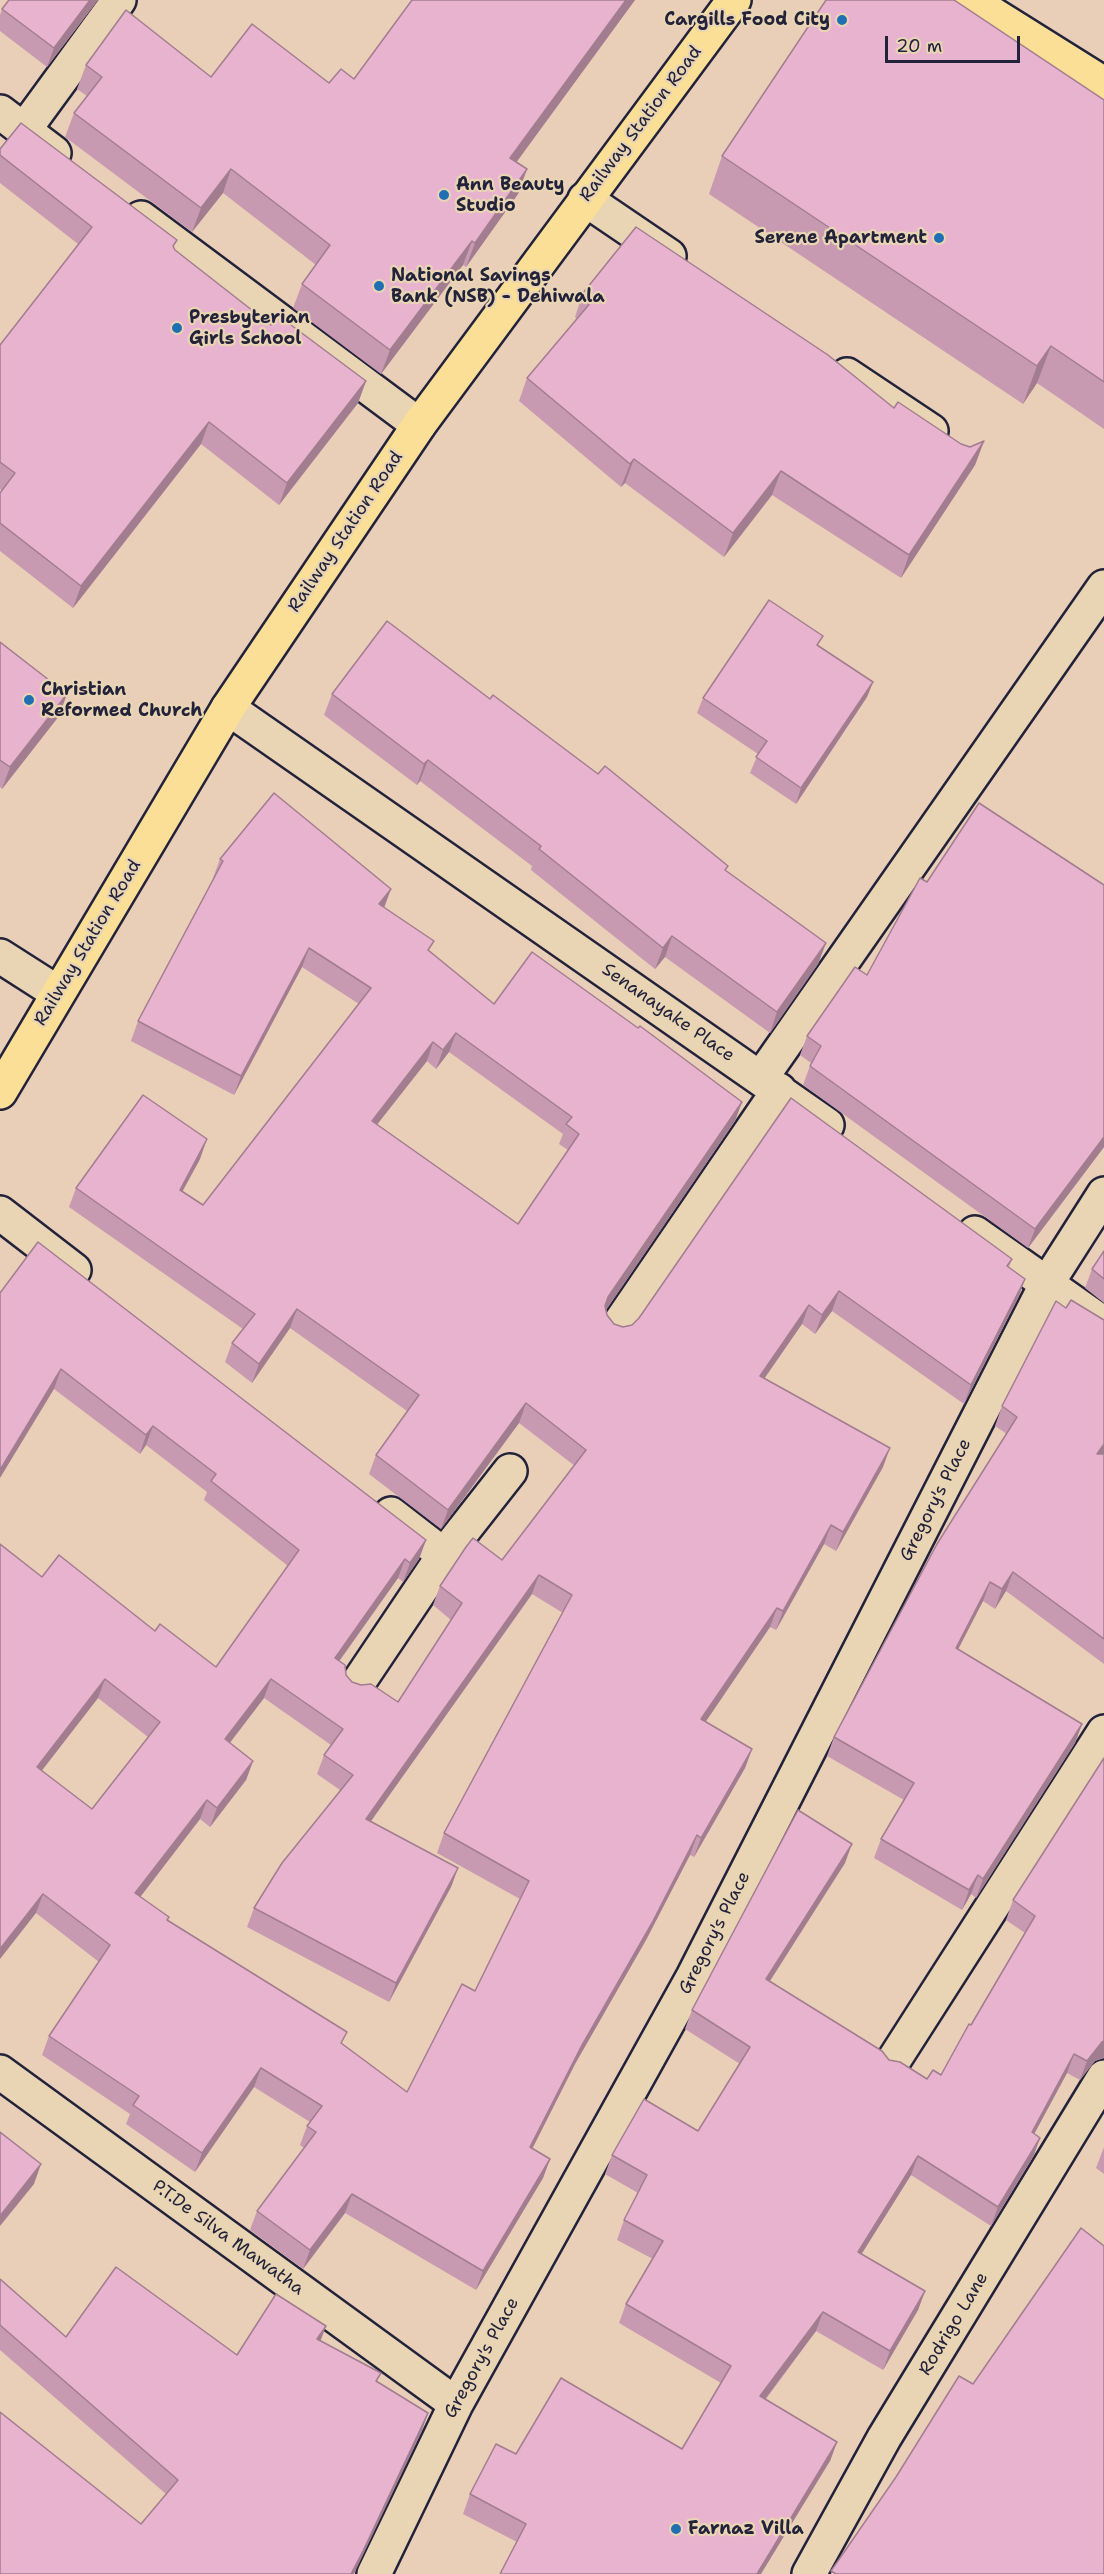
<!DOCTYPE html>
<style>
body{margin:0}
#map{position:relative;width:1104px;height:2574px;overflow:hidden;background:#e9ceb8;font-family:"Shantell Sans",sans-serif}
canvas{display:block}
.scale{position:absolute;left:885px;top:36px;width:135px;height:27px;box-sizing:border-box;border:3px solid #22223b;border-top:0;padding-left:8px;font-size:18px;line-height:21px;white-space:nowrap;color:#22223b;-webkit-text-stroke:4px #e9d5b3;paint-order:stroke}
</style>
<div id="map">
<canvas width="1104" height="2574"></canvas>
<div class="scale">20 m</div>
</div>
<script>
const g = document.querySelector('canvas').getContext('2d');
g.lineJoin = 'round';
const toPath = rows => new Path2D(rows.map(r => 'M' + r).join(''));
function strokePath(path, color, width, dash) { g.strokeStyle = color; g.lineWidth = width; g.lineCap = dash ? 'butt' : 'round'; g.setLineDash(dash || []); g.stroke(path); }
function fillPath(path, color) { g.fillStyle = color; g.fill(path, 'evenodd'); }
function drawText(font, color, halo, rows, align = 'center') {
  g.font = font + ' "Shantell Sans",sans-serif'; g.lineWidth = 4.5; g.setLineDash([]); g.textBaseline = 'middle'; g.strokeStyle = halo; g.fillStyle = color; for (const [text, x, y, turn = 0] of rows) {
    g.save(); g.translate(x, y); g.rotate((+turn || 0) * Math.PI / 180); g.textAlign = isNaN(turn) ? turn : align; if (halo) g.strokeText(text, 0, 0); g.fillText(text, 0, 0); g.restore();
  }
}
const street = toPath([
 [0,112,54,153],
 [24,130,119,0],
 [585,199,669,256],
 [141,218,419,425],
 [847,375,931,431],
 [228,708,827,1125],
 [0,956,58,993],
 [761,1078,1104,587],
 [0,1213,74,1270],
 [975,1233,1104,1324],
 [617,1327,779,1090],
 [391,1514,444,1555],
 [356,1686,444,1555,510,1471],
 [892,2063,1104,1732],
 [0,2072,456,2404],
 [374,2574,456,2404,693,1977,1046,1285,1104,1194],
 [809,2574,884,2438,1104,2077]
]);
const primary = toPath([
 [970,0,1104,84],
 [0,1092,228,708,419,425,734,0]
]);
const wall = toPath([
 [9,0,98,0,47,67,0,31,0,15,2,9],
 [412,0,635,0,516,162,527,169,518,194,466,267,463,265,381,374,293,308,302,284,316,265,223,193,192,232,65,137,74,113,87,96,77,89,86,65,211,77,329,83,354,79],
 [1104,100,1104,429,1037,383,1023,404,709,194,722,156],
 [0,149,174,249,271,325,366,381,358,403,279,505,201,444,73,608,0,551,0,493,2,491,0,489,0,345,78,244,0,183],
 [583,293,894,408,961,444,970,447,984,441,975,465,901,578,772,495,724,557,625,483,621,487,519,401,527,378,577,319,575,317],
 [0,642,59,716,2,789,0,787],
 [873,682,867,697,796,804,750,773,758,754,697,713,703,698],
 [332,694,490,699,826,943,818,964,770,1033,665,957,655,969,531,870,532,866,420,781,417,785,324,715],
 [220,859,384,908,430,951,494,1004,638,1028,742,1102,735,1121,606,1310,607,1315,614,1324,623,1327,1012,1259,1009,1267,1025,1279,1018,1298,964,1404,832,1311,815,1334,802,1324,764,1378,883,1467,836,1551,824,1544,776,1630,770,1627,705,1722,752,1749,745,1768,694,1857,690,1855,646,1940,575,2064,532,2149,550,2159,543,2178,476,2290,345,2213,303,2269,250,2230,257,2211,304,2148,300,2145,307,2126,310,2122,254,2087,195,2172,126,2124,130,2114,42,2055,49,2036,99,1962,36,1913,42,1577,155,1631,216,1667,288,1566,204,1500,207,1492,146,1445,140,1454,54,1389,0,1293,426,1540,419,1559,403,1582,398,1578,339,1661,346,1675,352,1682,398,1702,451,1620,433,1605,440,1586,502,1560,575,1466,519,1423,441,1529,369,1474,376,1455,407,1411,290,1328,252,1383,225,1362,232,1343,243,1329,69,1207,76,1188,200,1159,182,1191,203,1205,359,1004,302,967,234,1095,131,1041,138,1021,214,879,213,878],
 [449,1052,563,1134,559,1144,568,1150,518,1224,377,1124,427,1061,436,1069],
 [532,1594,563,1613,444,1833,437,1853,520,1899,475,1991,407,2092,343,2044,168,1920,140,1897,200,1819,210,1827,246,1780,253,1761,230,1743,264,1698,331,1745,324,1755,317,1774,340,1790,254,1908,247,1927,389,2002,451,1887,458,1868,371,1821],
 [98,1698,148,1737,92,1809,41,1771],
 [927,882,1104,1147,1028,1248,803,1085,811,1063,800,1055,807,1036,867,975],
 [1104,1251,1104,1303,1085,1288,1092,1269],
 [1066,1308,1104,1454,1104,1664,1006,1591,995,1609,983,1601,958,1649,1082,1724,1075,1743,976,1898,971,1894,962,1910,874,1858,881,1839,904,1800,827,1756,834,1737,1007,1434,995,1426,1002,1406],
 [1104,1758,1104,2058,1095,2061,1080,2080,1067,2073,1034,2134,1040,2138,1033,2157,991,2226,911,2175,861,2254,925,2291,918,2310,883,2370,816,2331,766,2399,837,2442,830,2461,517,2542,463,2514,470,2494,516,2454,682,2449,721,2383,619,2323,626,2304,653,2259,617,2240,624,2220,638,2193,605,2174,612,2155,698,2131,740,2064,685,2029,692,2010,845,1863,770,1981,889,2060,927,2079,941,2075,1025,1933,1006,1920,1013,1900],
 [1104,2147,1104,2174,1096,2168],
 [0,2279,66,2337,237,2355,320,2340,377,2382,428,2413,421,2433,141,2524,166,2494,0,2350]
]);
const shadedWall = toPath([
 [90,0,98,0,47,67,54,48],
 [626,0,635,0,502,182,510,158],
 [231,169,223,193,192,232,201,208],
 [527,169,518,194,466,267,475,243],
 [472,241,463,265,381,374,390,350],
 [1051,346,1037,383,1023,404,1037,366],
 [366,381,358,403,279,505,287,483],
 [209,422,201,444,73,608,81,586],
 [984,441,975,465,901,578,909,555],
 [634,459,625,483,621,487,630,464],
 [781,471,772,495,724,557,733,533],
 [873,682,867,697,796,804,801,788],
 [67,694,59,716,2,789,10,767],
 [428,760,420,781,417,785,424,764],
 [391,889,384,908,379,904],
 [672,936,665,957,655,969,663,948],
 [826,943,818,964,770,1033,777,1012],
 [309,948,302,967,234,1095,241,1076],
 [456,1033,449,1052,436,1069,443,1050],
 [433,1042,427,1061,365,1140,372,1121],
 [742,1102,735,1121,602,1316,608,1297],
 [1104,1137,1104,1147,1028,1248,1035,1229],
 [207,1139,200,1159,173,1209,180,1190],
 [1025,1279,1018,1298,964,1404,971,1385],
 [839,1291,832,1311,815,1334,822,1315],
 [809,1305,802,1324,753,1395,760,1376],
 [297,1309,290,1328,252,1383,259,1364],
 [61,1369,54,1389,0,1478,0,1470],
 [526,1403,519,1423,441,1529,448,1510],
 [153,1426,146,1445,140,1454,146,1435],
 [1104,1444,1104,1453,1090,1473,1097,1454],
 [890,1448,883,1467,836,1551,843,1532],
 [831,1525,824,1544,776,1630,783,1611],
 [426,1540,419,1559,403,1582,410,1563],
 [405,1559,398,1578,328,1677,335,1658],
 [1013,1572,1006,1591,995,1609,1002,1589],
 [539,1575,532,1594,359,1838,366,1819],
 [990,1582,983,1601,949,1667,956,1648],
 [777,1608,770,1627,694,1739,701,1719],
 [105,1679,98,1698,30,1786,37,1767],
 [271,1679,264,1698,218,1758,225,1739],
 [1082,1724,1075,1743,976,1898,983,1879],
 [752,1749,745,1768,694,1857,701,1838],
 [253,1761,246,1780,210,1827,217,1808],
 [207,1800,200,1819,128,1913,135,1893],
 [697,1835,690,1855,646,1940,575,2064,523,2167,530,2147,582,2045],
 [852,1844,845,1863,759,1998,766,1979],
 [458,1868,451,1887,389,2002,396,1983],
 [978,1875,971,1894,962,1910,969,1890],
 [43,1894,36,1913,0,1959,0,1949],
 [1104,2041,1104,2058,1095,2061,1080,2080,1087,2061,1102,2042],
 [1074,2054,1067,2073,1025,2151,1032,2132],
 [261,2068,254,2087,195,2172,202,2153],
 [1040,2138,1033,2157,991,2226,998,2207],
 [918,2156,911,2175,851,2271,858,2252],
 [550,2159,543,2178,476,2290,483,2271],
 [41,2164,34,2184,0,2226,0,2216],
 [352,2194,345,2213,303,2269,310,2250],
 [925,2291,918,2310,883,2370,890,2351],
 [823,2312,816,2331,753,2415,760,2396],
 [326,2326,319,2345,317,2339],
 [428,2413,421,2433,354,2574,351,2574],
 [837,2442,830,2461,761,2574,757,2574]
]);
const building = toPath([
 [9,0,90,0,54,48,2,9,9,0],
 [412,0,626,0,510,158,527,169,475,243,472,241,390,350,302,284,330,245,231,169,201,208,74,113,102,77,86,65,126,10,211,77,252,24,329,83,341,69,354,79,412,0],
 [826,0,954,0,1104,100,1104,382,1051,346,1037,366,722,156,826,0],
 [21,123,177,240,173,246,175,250,271,325,279,316,366,381,287,483,209,422,81,586,0,523,0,493,15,473,0,462,0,345,92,227,0,155,0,149,21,123],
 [636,227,828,355,894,408,898,402,961,444,970,447,984,441,909,555,781,471,733,533,634,459,630,464,527,378,592,301,583,293,636,227],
 [769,600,823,636,817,645,873,682,801,788,756,757,767,741,703,698,769,600],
 [387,621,490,699,493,695,598,774,605,766,728,866,725,870,826,943,777,1012,672,936,663,948,539,849,541,846,428,760,424,764,332,694,387,621],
 [0,642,67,694,10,767,0,760,0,642],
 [274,793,391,889,379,904,434,941,428,950,494,1004,532,952,638,1028,640,1026,742,1102,608,1297,605,1306,607,1315,614,1324,623,1327,632,1325,639,1318,791,1098,1012,1259,1007,1266,1025,1279,971,1385,839,1291,822,1315,809,1305,760,1376,890,1448,843,1532,831,1525,783,1611,777,1608,701,1719,752,1749,701,1838,697,1835,653,1921,582,2045,530,2147,550,2159,483,2271,352,2194,310,2250,257,2211,316,2132,307,2126,322,2106,261,2068,202,2153,133,2105,139,2096,49,2036,110,1945,43,1894,0,1949,0,1544,42,1577,59,1555,155,1631,160,1624,216,1667,299,1550,211,1481,216,1474,153,1426,146,1435,61,1369,0,1470,0,1293,38,1242,426,1540,410,1563,405,1559,335,1658,345,1665,346,1675,352,1682,361,1685,371,1684,398,1702,462,1603,440,1586,466,1547,473,1538,502,1560,586,1450,526,1403,448,1510,376,1455,419,1395,297,1309,259,1364,232,1343,255,1314,76,1188,143,1095,207,1139,180,1190,203,1205,371,988,309,948,241,1076,138,1021,223,861,220,859,274,793],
 [456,1033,572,1117,566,1124,579,1134,518,1224,372,1121,433,1042,443,1050,456,1033],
 [539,1575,572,1595,444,1833,529,1881,475,1991,462,1984,407,2092,341,2043,347,2032,167,1920,169,1917,135,1893,207,1800,217,1808,253,1761,225,1739,271,1679,343,1729,324,1755,353,1775,282,1863,254,1908,396,1983,458,1868,366,1819,539,1575],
 [105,1679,160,1722,92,1809,37,1767,105,1679],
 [979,803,1104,885,1104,1137,1035,1229,810,1066,821,1046,807,1036,855,967,867,975,920,878,927,882,979,803],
 [1104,1251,1104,1279,1092,1269,1104,1251],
 [1071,1300,1104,1320,1104,1444,1097,1454,1104,1454,1104,1639,1013,1572,1002,1589,990,1582,956,1648,1082,1724,983,1879,978,1875,969,1890,881,1839,914,1783,834,1737,937,1544,1017,1417,1002,1406,1056,1301,1066,1308,1071,1300],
 [1104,1758,1104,2041,1102,2042,1087,2061,1074,2054,1032,2132,1040,2138,998,2207,918,2156,858,2252,925,2291,890,2351,823,2312,760,2396,837,2442,757,2574,500,2574,526,2524,470,2494,496,2444,516,2454,561,2378,682,2449,731,2366,626,2304,663,2241,624,2220,647,2175,612,2155,644,2099,698,2131,750,2047,692,2010,798,1810,852,1844,766,1979,882,2051,889,2060,900,2062,927,2079,933,2070,941,2075,969,2024,971,2025,1035,1916,1013,1900,1104,1758],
 [0,2132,41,2164,0,2216,0,2132],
 [1081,2228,1104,2246,1104,2574,836,2574,831,2571,896,2477,959,2376,973,2384,1081,2228],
 [116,2267,237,2355,276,2294,326,2326,317,2339,381,2373,376,2381,428,2413,363,2551,351,2574,0,2574,0,2412,141,2524,178,2480,0,2325,0,2279,66,2337,116,2267]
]);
const markers = [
 [842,20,6,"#1f6fb2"],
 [444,195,6,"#1f6fb2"],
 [939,238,6,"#1f6fb2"],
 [379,286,6,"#1f6fb2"],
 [177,328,6,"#1f6fb2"],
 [29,700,6,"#1f6fb2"],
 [676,2529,6,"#1f6fb2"]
];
const poiNames = [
 ["Cargills Food City",830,20,"right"],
 ["Ann Beauty",456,185],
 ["Studio",456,206],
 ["Serene Apartment",927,238,"right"],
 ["National Savings",391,276],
 ["Bank (NSB) - Dehiwala",391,297],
 ["Presbyterian",189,318],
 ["Girls School",189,339],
 ["Christian",41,690],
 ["Reformed Church",41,711],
 ["Farnaz Villa",688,2529]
];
const streetNames = [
 ["Railway Station Road",641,124,-53],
 ["Railway Station Road",346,532,-56],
 ["Railway Station Road",88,943,-59],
 ["Senanayake Place",668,1013,35],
 ["Gregory's Place",936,1500,-63],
 ["Gregory's Place",715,1933,-63],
 ["P.T.De Silva Mawatha",228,2238,36],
 ["Rodrigo Lane",954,2324,-59],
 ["Gregory's Place",482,2358,-61]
];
strokePath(street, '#22223b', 38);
strokePath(primary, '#22223b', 38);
strokePath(street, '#e9d5b3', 33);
strokePath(primary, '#fbdf96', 33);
fillPath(wall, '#c89ab1');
fillPath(shadedWall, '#a27d90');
fillPath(building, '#e8b3ce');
strokePath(building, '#a27d90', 1.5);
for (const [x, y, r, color] of markers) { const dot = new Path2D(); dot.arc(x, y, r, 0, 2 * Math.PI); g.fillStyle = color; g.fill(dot); strokePath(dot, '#e9d5b3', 2); }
drawText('bold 18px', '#22223b', '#e9d5b3', poiNames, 'left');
drawText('18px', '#22223b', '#e9d5b3', streetNames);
</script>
